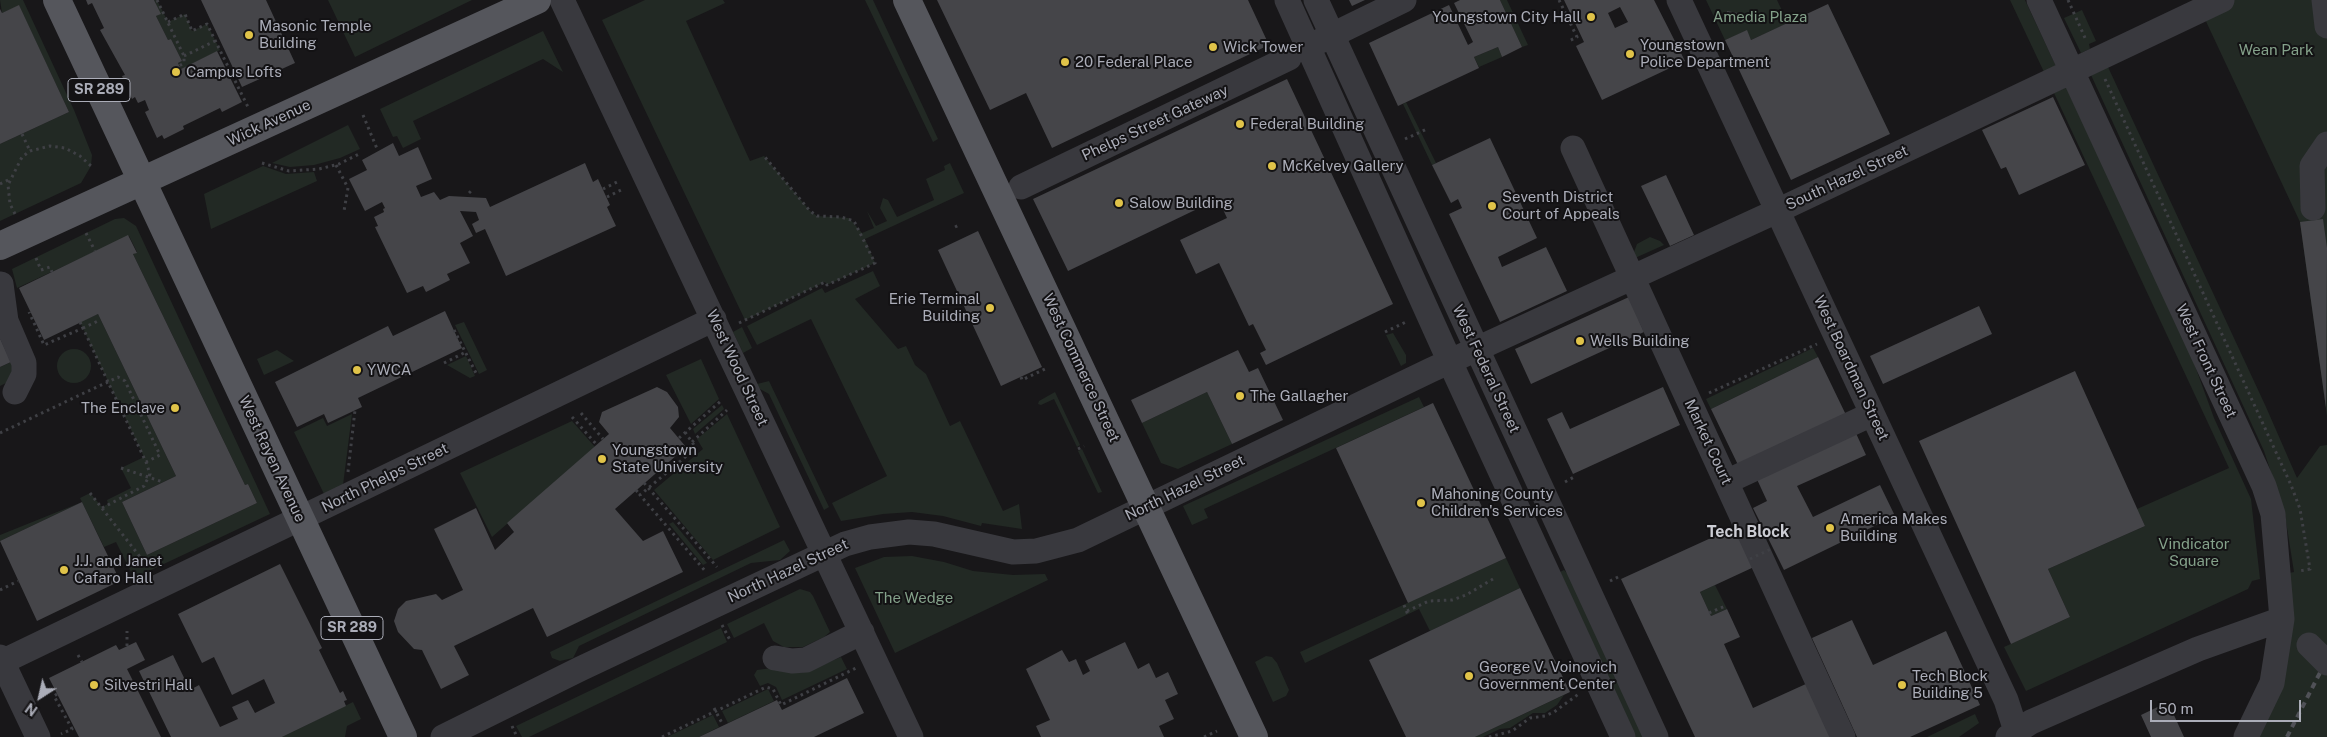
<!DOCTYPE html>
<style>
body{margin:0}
#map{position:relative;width:2327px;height:737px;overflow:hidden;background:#181719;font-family:"Public Sans",sans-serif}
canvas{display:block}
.north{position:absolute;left:15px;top:672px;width:50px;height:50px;-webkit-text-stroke:4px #131214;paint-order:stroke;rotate:215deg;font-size:14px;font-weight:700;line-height:20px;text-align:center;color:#abadb8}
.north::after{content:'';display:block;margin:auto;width:18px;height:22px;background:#abadb8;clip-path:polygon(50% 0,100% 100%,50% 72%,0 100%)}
.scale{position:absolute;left:2150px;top:700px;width:151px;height:22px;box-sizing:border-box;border:2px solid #abadb8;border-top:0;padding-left:6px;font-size:15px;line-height:18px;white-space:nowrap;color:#abadb8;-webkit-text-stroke:4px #131214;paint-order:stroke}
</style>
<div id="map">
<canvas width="2327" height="737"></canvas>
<div class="north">N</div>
<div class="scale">50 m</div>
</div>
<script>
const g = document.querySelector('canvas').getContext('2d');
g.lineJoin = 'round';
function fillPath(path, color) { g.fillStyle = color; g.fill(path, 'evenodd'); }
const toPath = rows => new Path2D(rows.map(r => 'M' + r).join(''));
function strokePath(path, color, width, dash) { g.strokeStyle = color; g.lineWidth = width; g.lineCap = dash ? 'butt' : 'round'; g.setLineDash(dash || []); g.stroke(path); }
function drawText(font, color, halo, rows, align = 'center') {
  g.font = font + ' "Public Sans",sans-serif'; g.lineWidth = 4; g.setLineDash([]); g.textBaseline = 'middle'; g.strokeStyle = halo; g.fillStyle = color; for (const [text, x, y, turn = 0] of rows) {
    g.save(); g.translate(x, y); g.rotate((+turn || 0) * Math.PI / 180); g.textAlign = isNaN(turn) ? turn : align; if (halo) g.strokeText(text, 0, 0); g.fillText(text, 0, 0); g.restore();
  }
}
const green = toPath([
 [0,0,23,0,74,110,92,155,91,166,81,183,0,221,0,144,69,112,19,6,2,13],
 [154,0,157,0,168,22,185,14,192,31,207,24,220,50,181,69,178,63,182,61,171,39,168,40,156,16,160,14],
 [328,0,472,0,355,57],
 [645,0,723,0,725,3,686,21,750,161,764,156,810,211,817,216,849,218,862,233,874,228,867,211,876,226,887,221,880,208,883,198,888,200,897,217,934,200,926,179,945,170,944,166,950,163,964,193,865,239,875,263,827,285,825,282,745,320,602,20],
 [865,0,873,0,925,111,938,139,933,142],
 [1500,0,1507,0,1528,45,1522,47],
 [1706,0,1777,0,1788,23,1751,40,1746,31,1725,40],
 [2010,0,2025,0,2056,66,2044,72],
 [2196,0,2327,0,2327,416,2300,222],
 [2082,10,2096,41,2089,44,2090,49,2081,53,2064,18],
 [543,31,563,72,543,59,413,121,421,139,403,148,397,136,393,137,380,109],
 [1498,47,1502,57,1479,67,1474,57],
 [2108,67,2266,407,2297,478,2320,446,2327,445,2327,737,2246,737,2272,683,2279,575,2294,572,2285,515,2264,451,2091,75],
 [2066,87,2187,344,2214,418,2251,499,2260,579,2252,581,2248,589,2026,691,2004,647,2070,617,2048,569,2145,526,2137,509,2229,468,2054,93],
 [1406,102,1436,163,1432,165,1403,104],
 [348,125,360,149,340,158,314,165,290,167,272,163],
 [263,166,286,174,314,172,317,181,211,229,204,194],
 [124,218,136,226,270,514,134,578,116,542,104,547,82,502,0,541,0,535,82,502,80,498,90,493,102,507,108,504,107,500,131,488,121,468,144,457,80,322,98,314,176,476,122,502,147,555,257,503,248,484,245,485,133,254,137,252,129,236,17,288,12,269,115,219],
 [1650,237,1660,241,1664,245,1635,258,1634,252,1637,244],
 [873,271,880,286,855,299,898,349,906,346,915,365,926,374,950,426,960,421,1003,511,1019,504,1022,529,982,523,981,526,943,516,912,512,883,514,841,521,832,503,887,476,811,319,757,345,747,326,822,288,825,293],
 [464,322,487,370,479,374,455,325],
 [742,327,752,348,743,353,733,332],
 [1393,333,1406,355,1406,363,1401,366,1386,335],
 [1813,348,1818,357,1711,409,1706,399],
 '57 366a17 17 0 1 1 34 0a17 17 0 1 1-34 0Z',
 [277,350,294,361,264,375,257,359],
 [466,356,475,376,470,378,447,365],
 [701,359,719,399,691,424,666,375],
 [16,360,14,379,0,386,0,367],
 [769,381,829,507,824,510,769,394,760,389,757,384],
 [1055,392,1080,445,1077,447,1054,399,1041,405,1038,404,1039,401],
 [1207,392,1232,444,1178,469,1161,463,1142,423],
 [1419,397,1424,407,1204,509,1208,518,1192,525,1183,506],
 [722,405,724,409,695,434,693,429],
 [352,414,343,485,324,494,294,432,323,418,327,426],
 [727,414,780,527,713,560,654,490,703,449,697,439],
 [572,421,595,447,492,537,460,473],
 [1082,449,1102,492,1098,493,1078,451],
 [673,522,707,563,703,565,669,524],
 [784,540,790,551,780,560,751,563,579,646,573,658,560,661,552,658,550,652],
 [912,556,944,562,973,571,1013,575,1045,574,1048,580,895,653,855,568,884,557],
 [1506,558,1520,588,1430,631,1419,609,1305,663,1300,652],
 [1564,570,1568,574,1648,737,1635,737,1560,572],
 [1715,585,1727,609,1711,616,1700,592],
 [800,589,810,592,813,596,830,632,824,637,803,647,784,647,773,641,764,623,734,638,727,624],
 [721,628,727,642,529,737,522,737,516,726],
 [1266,656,1272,657,1277,663,1289,690,1286,696,1273,702,1255,662],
 [841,657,847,669,782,700,776,687,768,683,760,686,754,675,757,670,772,668,799,673,808,671],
 [768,689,774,701,728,723,722,711],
 [1564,695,1557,705,1545,713,1533,713,1510,728,1500,729,1483,737,1475,737],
 [353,702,361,719,347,726,345,737,282,737],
 [1975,714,1979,723,1959,737,1927,737],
 [713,715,719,727,699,737,667,737]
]);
const building = toPath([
 [86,0,154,0,161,14,156,16,168,40,171,39,182,61,178,63,181,69,217,51,242,102,222,112,220,108,183,126,184,129,164,139,162,135,157,138,145,112,149,110,145,100,138,103,135,97,132,99,122,76,125,75,100,30,104,28,92,3,88,5],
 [201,0,266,0,295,63,242,87],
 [937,0,1248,0,1269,45,1052,148,1026,93,990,110],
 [1349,0,1365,0,1352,6],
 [1460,0,1500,0,1522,47,1502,57,1498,47,1474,57,1479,68,1398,106,1369,43,1449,5,1468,45,1473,42,1454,3],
 [1564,0,1654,0,1685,61,1602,100,1576,46,1584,42],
 [1620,7,1628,22,1615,28,1608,13],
 [1828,4,1890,134,1791,180,1725,40,1747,30,1751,40],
 [19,5,69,112,0,144,0,9,2,13],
 [1727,11,1738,13,1735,24,1725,22],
 [1287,79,1393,304,1266,365,1260,353,1266,350,1253,324,1249,326,1219,263,1196,274,1180,240,1227,218,1218,199,1068,271,1033,199],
 [2053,97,2085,165,2019,195,2006,167,2001,169,1982,130],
 [1490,138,1537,238,1498,257,1502,267,1546,247,1567,291,1500,322,1449,214,1462,208,1458,199,1451,203,1432,165],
 [393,143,399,156,418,147,432,179,416,186,421,197,434,192,440,200,449,196,486,198,490,207,585,163,593,182,598,179,610,205,607,207,616,226,506,276,485,229,476,233,472,224,479,220,476,212,460,211,473,236,460,243,470,263,447,274,450,280,426,292,423,286,407,293,375,227,378,226,374,217,384,212,383,209,385,208,382,202,365,211,349,179,367,170,362,160],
 [1666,175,1694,235,1670,246,1641,186],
 [2323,219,2327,248,2326,408,2300,222],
 [978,231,1042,367,1001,386,938,250],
 [128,235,137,253,133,254,245,485,248,484,257,503,147,555,122,502,176,476,98,314,44,340,19,288],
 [1629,297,1644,332,1531,384,1515,349],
 [1979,306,1992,334,1883,384,1870,356],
 [445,311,462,348,358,398,362,407,328,423,324,414,297,427,275,382,388,326,393,336],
 [0,338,11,362,0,367],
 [1238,350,1249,372,1258,368,1283,420,1232,444,1207,392,1142,423,1131,400],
 [1818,357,1847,417,1740,469,1711,409],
 [2075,371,2145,526,2048,569,2070,617,2011,644,1919,441],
 [657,387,667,392,678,407,679,417,670,428,686,447,615,509,643,541,663,531,683,572,547,637,533,608,454,646,469,675,441,689,422,650,414,649,398,632,394,621,398,609,406,601,436,594,442,600,463,590,434,529,476,508,495,550,514,532,507,523,609,434,599,422,602,412],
 [1663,387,1680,425,1573,474,1547,419,1562,412,1570,429],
 [1433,403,1506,558,1408,603,1336,448],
 [1854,429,1866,455,1797,486,1813,517,1880,485,1895,516,1784,570,1753,508,1767,501,1755,475],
 [82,502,120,581,37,621,0,541],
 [1735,527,1754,567,1700,592,1711,616,1727,609,1740,637,1724,644,1753,708,1808,683,1833,737,1695,737,1621,579],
 [280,564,322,648,319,650,340,693,343,691,347,700,344,701,346,706,282,737,171,737,139,671,173,655,190,690,199,685,220,727,238,719,232,707,248,700,255,713,275,703,264,679,232,695,214,657,202,663,178,614],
 [1520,588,1570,692,1475,737,1406,737,1369,660],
 [1852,620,1873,665,1946,631,1980,705,1910,737,1857,737,1812,638],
 [136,642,145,660,127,669,161,737,79,737,49,678,116,645,119,650],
 [1125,642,1138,669,1149,663,1156,678,1168,672,1178,694,1165,700,1174,719,1159,726,1164,737,1041,737,1036,726,1050,720,1026,669,1062,650,1069,662,1076,659,1083,675,1090,671,1085,661],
 [847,678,864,713,814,737,699,737,777,700,782,710],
 [2168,702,2184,737,2151,737,2141,715]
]);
const path = toPath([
 [157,0,184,56,184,63,179,66],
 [1559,0,1577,37,1569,41],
 [2068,0,2086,40],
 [168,22,185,14,192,31,207,24,248,107],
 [184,56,215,41],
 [2105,79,2291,485,2300,509,2310,569,2299,571],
 [363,115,378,151],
 [22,134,30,151],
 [1405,139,1427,129],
 [262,163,289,171,319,169,339,164,359,154],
 [336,165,348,188,344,211],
 [0,184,10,179],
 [603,189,619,181],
 [469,193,473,189],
 [607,197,623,189],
 [15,214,10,204,8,185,22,157,30,151,50,146,65,148,80,156,91,166],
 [955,227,959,225],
 [86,233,95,251],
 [36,258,41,270,50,267,52,272],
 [80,322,83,328,100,320],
 [739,323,825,282,827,285,875,263,854,221,841,217,817,216,810,211,764,156],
 [454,330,477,375],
 [1385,332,1408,321],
 [444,363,466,352],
 [1021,377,1022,380,1047,368],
 [1709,393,1817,344],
 [581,413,603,439],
 [572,417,597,445],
 [685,432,696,448,640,495,706,572],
 [0,433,84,393,108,382,118,377,125,381,160,455,146,462,108,382,83,328,44,345,29,312],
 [679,438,722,400],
 [692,442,727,410],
 [1078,449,1084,446],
 [121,468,163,482],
 [348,472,355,410],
 [1565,482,1574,477],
 [644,483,717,567],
 [636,490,640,495],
 [90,493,148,567],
 [102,508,144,486,150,474,146,462],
 [1610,581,1620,576],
 [0,590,18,581],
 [1404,605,1408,615],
 [1407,611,1429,601,1452,600,1466,595,1493,579],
 [1709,613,1725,606],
 [722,625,730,640],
 [127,646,127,631],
 [78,655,82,662],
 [57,694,54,696,72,729,61,734],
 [714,708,723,725],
 [512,726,517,737],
 [662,737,766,687,773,689,781,705,856,668],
 [1204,737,1217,731],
 [1489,737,1512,731,1530,718,1545,716,1554,712,1580,693]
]);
const minor = toPath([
 [562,0,911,737],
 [1287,0,1450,362,1623,737],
 [1316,0,1656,737],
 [1679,0,2006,700,2018,737],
 [2039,0,2264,486,2273,514,2282,619,2272,683,2246,737],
 [2324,0,2327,26],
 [1316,43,1404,0],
 [1573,148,1843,737],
 [1021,187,1289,58],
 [2313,208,2312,166,2327,144],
 [1,284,6,321,24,363,24,374,15,392],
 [1726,482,1872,414],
 [0,657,38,737],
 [775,658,792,661,806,660,862,632],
 [2,662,714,319],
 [443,737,580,669,845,544,870,537,909,532,934,534,1013,552,1036,551,1078,540,1431,370,1777,211,2222,0],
 [2008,737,2031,722,2198,649,2282,619]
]);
const major = toPath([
 [57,0,403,737],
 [907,0,1254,737],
 [0,246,537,0]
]);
const rail = toPath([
 [2287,737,2327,659]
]);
const pathBridge = toPath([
 [1750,559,1773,548]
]);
const minorBridge = toPath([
 [2309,645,2327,663]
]);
const markers = [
 [1591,17,5,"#e0c349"],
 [249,35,5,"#e0c349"],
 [1213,47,5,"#e0c349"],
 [1630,54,5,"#e0c349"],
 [1065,62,5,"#e0c349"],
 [176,72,5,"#e0c349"],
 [1240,124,5,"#e0c349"],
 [1272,166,5,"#e0c349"],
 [1119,203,5,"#e0c349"],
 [1492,206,5,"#e0c349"],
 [990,308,5,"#e0c349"],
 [1580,341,5,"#e0c349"],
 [357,370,5,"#e0c349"],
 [1240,396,5,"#e0c349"],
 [175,408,5,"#e0c349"],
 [602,459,5,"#e0c349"],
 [1421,503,5,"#e0c349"],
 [1830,528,5,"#e0c349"],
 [64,570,5,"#e0c349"],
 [1469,676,5,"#e0c349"],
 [94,685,5,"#e0c349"],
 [1902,685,5,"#e0c349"]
];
const shields = [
 [99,90,62],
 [352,628,62]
];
const shieldNames = [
 ["SR 289",99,90],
 ["SR 289",352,628]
];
const poiNames = [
 ["Youngstown City Hall",1581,17,"right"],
 ["Masonic Temple",259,26],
 ["Building",259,43],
 ["Youngstown",1640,45],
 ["Police Department",1640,62],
 ["Wick Tower",1223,47],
 ["20 Federal Place",1075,62],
 ["Campus Lofts",186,72],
 ["Federal Building",1250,124],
 ["McKelvey Gallery",1282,166],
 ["Seventh District",1502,197],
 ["Court of Appeals",1502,214],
 ["Salow Building",1129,203],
 ["Erie Terminal",980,299,"right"],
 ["Building",980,316,"right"],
 ["Wells Building",1590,341],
 ["YWCA",367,370],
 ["The Gallagher",1250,396],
 ["The Enclave",165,408,"right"],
 ["Youngstown",612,450],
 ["State University",612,467],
 ["Mahoning County",1431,494],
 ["Children's Services",1431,511],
 ["America Makes",1840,519],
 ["Building",1840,536],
 ["J.J. and Janet",74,561],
 ["Cafaro Hall",74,578],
 ["George V. Voinovich",1479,667],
 ["Government Center",1479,684],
 ["Tech Block",1912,676],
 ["Building 5",1912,693],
 ["Silvestri Hall",104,685]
];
const parkNames = [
 ["Amedia Plaza",1760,17],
 ["Wean Park",2276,50],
 ["Vindicator",2194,544],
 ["Square",2194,561],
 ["The Wedge",914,598]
];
const streetNames = [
 ["Wick Avenue",269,123,-25],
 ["Phelps Street Gateway",1155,123,-25],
 ["South Hazel Street",1847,178,-25],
 ["West Front Street",2206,361,65],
 ["West Wood Street",737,368,65],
 ["West Commerce Street",1081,368,65],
 ["West Boardman Street",1851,368,65],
 ["West Federal Street",1486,369,65],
 ["Market Court",1708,442,65],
 ["West Rayen Avenue",272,459,65],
 ["North Phelps Street",385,478,-26],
 ["North Hazel Street",1185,488,-26],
 ["North Hazel Street",788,571,-25]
];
const neighbourhoodNames = [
 ["Tech Block",1748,532]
];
fillPath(green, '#222924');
fillPath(building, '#454549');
strokePath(path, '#3f4045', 3, [2.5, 4]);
strokePath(minor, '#39393e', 25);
strokePath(major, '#55565c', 28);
strokePath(rail, '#505157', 4, [6, 5]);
strokePath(pathBridge, '#3f4045', 3, [2.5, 4]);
strokePath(minorBridge, '#39393e', 25);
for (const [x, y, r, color] of markers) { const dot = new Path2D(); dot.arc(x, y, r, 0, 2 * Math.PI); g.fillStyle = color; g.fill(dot); strokePath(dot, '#131214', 2); }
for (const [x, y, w] of shields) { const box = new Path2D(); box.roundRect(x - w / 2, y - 11.5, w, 23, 4); g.fillStyle = '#131214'; g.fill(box); strokePath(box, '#abadb8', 1); }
drawText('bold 14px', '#abadb8', null, shieldNames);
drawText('15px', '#abadb8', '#131214', poiNames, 'left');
drawText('15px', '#84a18a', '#131214', parkNames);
drawText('15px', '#abadb8', '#131214', streetNames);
drawText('bold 16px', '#cccdd4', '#131214', neighbourhoodNames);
</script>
